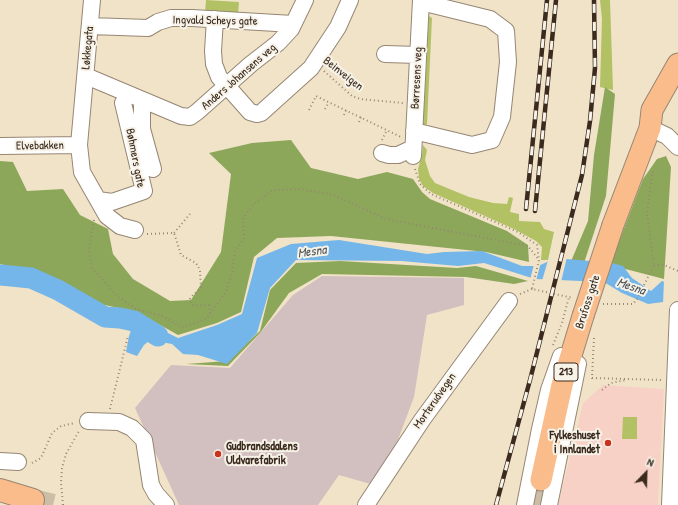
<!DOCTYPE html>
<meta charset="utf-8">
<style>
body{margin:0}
#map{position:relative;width:678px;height:505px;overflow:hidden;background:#f0e3c8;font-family:"Patrick Hand",sans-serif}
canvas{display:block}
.north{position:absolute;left:626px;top:453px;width:40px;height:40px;-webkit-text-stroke:3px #f7f3e8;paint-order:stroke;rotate:23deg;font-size:11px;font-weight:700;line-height:16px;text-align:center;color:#3b2a1e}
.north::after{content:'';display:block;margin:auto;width:14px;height:18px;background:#3b2a1e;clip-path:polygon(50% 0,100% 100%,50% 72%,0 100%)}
</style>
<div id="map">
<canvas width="678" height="505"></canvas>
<div class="north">N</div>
</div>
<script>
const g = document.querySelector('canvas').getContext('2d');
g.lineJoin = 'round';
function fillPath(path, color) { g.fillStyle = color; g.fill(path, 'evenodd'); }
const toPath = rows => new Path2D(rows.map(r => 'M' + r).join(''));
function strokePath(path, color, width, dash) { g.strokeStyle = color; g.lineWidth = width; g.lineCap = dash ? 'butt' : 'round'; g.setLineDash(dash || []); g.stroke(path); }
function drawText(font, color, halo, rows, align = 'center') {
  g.font = font + ' "Patrick Hand",sans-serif'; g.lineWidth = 4; g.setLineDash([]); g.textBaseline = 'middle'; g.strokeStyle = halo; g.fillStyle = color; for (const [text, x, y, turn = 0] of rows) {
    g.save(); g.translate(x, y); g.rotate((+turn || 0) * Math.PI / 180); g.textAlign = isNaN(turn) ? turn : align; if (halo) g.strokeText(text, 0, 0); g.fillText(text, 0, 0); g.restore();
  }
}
const built = toPath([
 [603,385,664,389,658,505,558,505,583,403]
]);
const industrial = toPath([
 [322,276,464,278,464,305,427,315,414,397,390,461,374,485,339,475,318,505,179,505,135,408,171,365,230,368,293,295]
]);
const green = toPath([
 [206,0,239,2,238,15,205,13],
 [600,0,610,0,613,90,600,87,602,19],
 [429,16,432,18,427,124,423,126],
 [423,145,427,150,425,160,430,176,435,183,469,197,493,203,507,204,509,197,513,198,510,212,519,214,519,221,540,222,544,229,554,232,548,260,541,260,542,247,536,241,514,229,433,193,423,186,419,179,418,169,422,155],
 [623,417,637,417,637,439,622,439],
 [533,478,544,483,545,505,529,505]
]);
const forest = toPath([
 [605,87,615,94,606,196,584,263,569,266,588,221,594,155],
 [291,140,311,168,358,179,387,172,413,179,422,192,430,199,507,231,528,245,529,262,486,252,331,236,277,238,254,257,241,312,217,323,178,335,137,312,91,302,42,275,0,264,0,161,13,162,27,191,63,189,80,215,108,229,113,254,133,279,170,301,191,300,221,252,231,174,209,153,252,143],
 [666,156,671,167,664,279,610,265,643,179,657,159],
 [340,261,457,268,476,266,528,281,514,284,466,277,322,274,289,293,260,333,228,366,186,364,227,361,260,331,270,290,296,263]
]);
const water = toPath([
 [339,240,427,254,444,252,482,251,522,266,538,266,556,258,612,263,623,266,632,278,651,291,662,281,678,287,678,305,663,302,648,304,622,293,604,282,535,279,484,263,458,266,401,261,296,260,270,288,257,333,227,364,198,355,183,354,172,344,150,340,144,345,137,356,126,352,129,336,136,317,178,338,217,325,242,314,257,258,291,244]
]);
const pier = toPath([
 [555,256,567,257,561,282,542,281,548,260],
 [541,262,536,281,530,280,534,264],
 [664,280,678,285,678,307,663,304]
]);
const river = toPath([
 [0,275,31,278,58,290,105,317,120,318,134,321,158,336]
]);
const majorTunnel = toPath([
 [536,505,541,480]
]);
const highwayTunnel = toPath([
 [33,500,53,505]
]);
const path = toPath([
 [324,71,352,96,360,99,403,103],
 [325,109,329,102],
 [309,110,316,96,401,137],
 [344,115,346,110],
 [359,122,361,117],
 [382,140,387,130],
 [415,169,420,184,431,194,518,232,537,245,539,260,532,289,573,298],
 [94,220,89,249,92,268,118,297,136,309,163,316,182,328,206,319,226,292,232,273,235,251,244,239,243,218,254,204,273,190,301,189,334,195,386,219,528,246,539,260],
 [174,233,190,214],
 [147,234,174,233,181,255,196,263,200,270,201,288,193,295,190,299,191,304,195,306,209,305,210,315],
 [654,265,664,265,678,271],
 [520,294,532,289],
 [603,304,633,304,637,299,654,265,647,213,653,169],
 [594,338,592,378,662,380],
 [553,345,562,323,569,297],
 [602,390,611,383,626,380],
 [110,409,128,336],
 [32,463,41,458,52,433,61,426,75,423],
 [63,505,61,483,62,468,66,454,79,431]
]);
const minor = toPath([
 [92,0,79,145,82,172,107,216,120,226,135,230],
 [215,19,213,51,214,64,219,77,250,112,257,114,261,113,311,68,338,27,350,0],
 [90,26,148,28,158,22,171,18,192,18,293,24],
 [385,54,418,55],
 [86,76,181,116,190,117,197,112,251,64,278,43,291,29,305,0],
 [142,100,142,129,153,169],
 [650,128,667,136,678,147],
 [414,131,472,145,492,140,502,117,508,62,506,31,490,19,421,2],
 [0,146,79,145],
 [382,153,389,155,398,155,413,148],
 [413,156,421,0],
 [98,200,112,202,144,191,123,103],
 [88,421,119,422,132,428,144,440,151,485,156,494,166,505],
 [0,461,18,462],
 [366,505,422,420,509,301],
 [525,505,540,429,549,390,561,356],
 [549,505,578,364],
 [670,505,678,310]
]);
const major = toPath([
 [613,225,650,128,652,110,678,64],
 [541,480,562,385,583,316]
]);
const highway = toPath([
 [0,490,33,500]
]);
const rail = toPath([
 [526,209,547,0],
 [535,211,556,0],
 [496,505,530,380,582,175,590,121,595,68,594,0]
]);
const majorBridge = toPath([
 [583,316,613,225]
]);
const markers = [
 [608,443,4,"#c8321e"],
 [218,454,4,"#c8321e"]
];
const shields = [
 [566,372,24]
];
const shieldNames = [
 ["213",566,372]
];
const streetNames = [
 ["Ingvald Scheys gate",215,21,1],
 ["Løkkegata",88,48,-85],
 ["Beinveigen",343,74,38],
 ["Anders Johansens veg",239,77,-41],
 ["Børresens veg",417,78,-87],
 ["Elvebakken",40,146,-1],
 ["Bøhmers gate",135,158,79],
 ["Brufoss gate",588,302,-72],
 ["Morterudvegen",435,401,-55]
];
const poiNames = [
 ["Fylkeshuset",600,436],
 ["i Innlandet",600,450],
 ["Gudbrandsdalens",226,447,"left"],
 ["Uldvarefabrik",226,461,"left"]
];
const waterNames = [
 ["Mesna",312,252,-8],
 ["Mesna",631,287,19]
];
fillPath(built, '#f7d1c6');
fillPath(industrial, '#d2bfbf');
fillPath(green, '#b2c164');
fillPath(forest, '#8da75a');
fillPath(water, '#74b6e9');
fillPath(pier, '#f0e3c8');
strokePath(river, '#74b6e9', 21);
strokePath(majorTunnel, '#ccbea6', 21, [21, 10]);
strokePath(highwayTunnel, '#ccbea6', 22, [22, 11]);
strokePath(minor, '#968673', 18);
strokePath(major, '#968673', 23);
strokePath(highway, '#968673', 24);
strokePath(path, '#968673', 2, [1, 3]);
strokePath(minor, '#fff', 16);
strokePath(major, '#f9bc8a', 21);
strokePath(highway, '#f9bc8a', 22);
strokePath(rail, '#3b2a1e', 4.5);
strokePath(rail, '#f7f3e8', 3, [9]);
strokePath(majorBridge, '#968673', 23, []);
strokePath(majorBridge, '#f9bc8a', 21);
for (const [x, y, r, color] of markers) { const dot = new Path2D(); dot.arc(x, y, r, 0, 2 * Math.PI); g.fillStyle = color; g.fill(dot); strokePath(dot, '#f7f3e8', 1.5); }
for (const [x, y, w] of shields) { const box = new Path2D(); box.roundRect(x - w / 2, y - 9, w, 18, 3); g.fillStyle = '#f7f3e8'; g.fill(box); strokePath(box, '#3b2a1e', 1); }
drawText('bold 11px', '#3b2a1e', null, shieldNames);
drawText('12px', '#3b2a1e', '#f7f3e8', streetNames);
drawText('bold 12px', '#3b2a1e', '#f7f3e8', poiNames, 'right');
drawText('italic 13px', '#4c545b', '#f7f3e8', waterNames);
</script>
